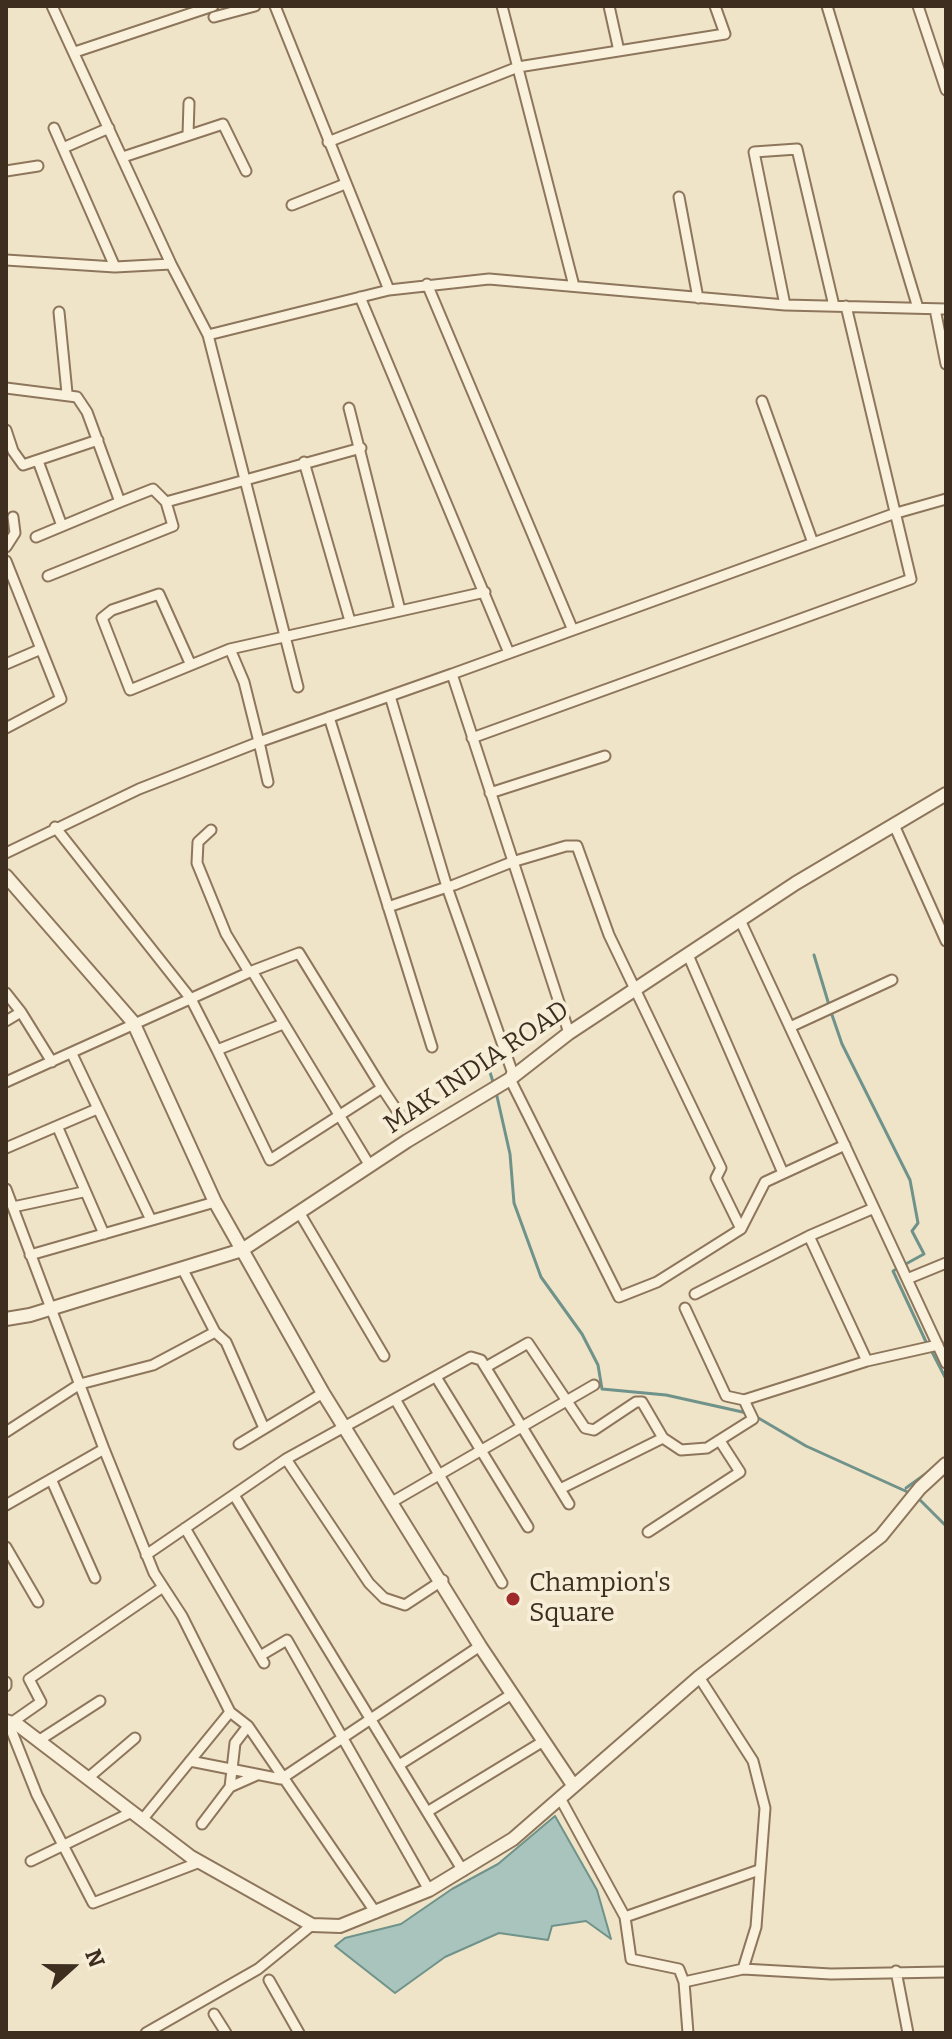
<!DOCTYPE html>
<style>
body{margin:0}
#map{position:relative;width:952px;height:2039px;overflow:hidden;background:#f0e4c8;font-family:Bitter,serif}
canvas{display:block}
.frame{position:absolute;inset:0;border:8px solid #3d2e20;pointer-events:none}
.north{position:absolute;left:32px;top:1927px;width:80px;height:80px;-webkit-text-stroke:6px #f7eed8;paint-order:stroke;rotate:69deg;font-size:22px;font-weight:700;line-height:32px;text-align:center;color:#3d2e20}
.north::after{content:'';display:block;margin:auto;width:28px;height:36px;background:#3d2e20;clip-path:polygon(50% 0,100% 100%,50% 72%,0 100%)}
</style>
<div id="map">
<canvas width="952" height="2039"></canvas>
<div class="frame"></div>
<div class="north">N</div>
</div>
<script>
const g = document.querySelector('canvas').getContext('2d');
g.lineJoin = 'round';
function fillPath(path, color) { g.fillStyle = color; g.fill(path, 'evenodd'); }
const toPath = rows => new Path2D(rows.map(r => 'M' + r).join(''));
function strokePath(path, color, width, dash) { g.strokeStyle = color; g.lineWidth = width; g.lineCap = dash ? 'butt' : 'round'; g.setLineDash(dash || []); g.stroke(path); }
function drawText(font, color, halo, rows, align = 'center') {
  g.font = font + ' Bitter,serif'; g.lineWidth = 8; g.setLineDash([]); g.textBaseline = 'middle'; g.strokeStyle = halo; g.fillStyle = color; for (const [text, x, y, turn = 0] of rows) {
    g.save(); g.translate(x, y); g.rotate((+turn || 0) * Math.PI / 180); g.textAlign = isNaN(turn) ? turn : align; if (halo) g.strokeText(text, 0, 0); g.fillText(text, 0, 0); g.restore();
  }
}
const water = toPath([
 [555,1816,597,1890,611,1939,586,1921,552,1926,548,1940,499,1933,445,1957,395,1993,335,1946,345,1938,401,1924,452,1889,498,1864,555,1816]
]);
const stream = toPath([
 [814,955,829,1005],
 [831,1012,842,1044,910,1180,918,1223,912,1231,924,1254,893,1271,927,1344],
 [488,1066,494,1085],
 [496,1092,510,1154,514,1203,541,1277,582,1334,598,1365,602,1389,666,1395,747,1413],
 [931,1350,946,1379],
 [755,1416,806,1446,912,1494],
 [906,1488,931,1470],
 [918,1498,946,1526]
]);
const minor = toPath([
 [52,6,171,264],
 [275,6,389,290],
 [502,6,574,286],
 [609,6,619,51],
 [827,6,918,308],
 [918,6,946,90],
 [214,17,255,6],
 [75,52,213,6],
 [54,128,115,267],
 [188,135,189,103],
 [328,142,518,67,725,34,715,6],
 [63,148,109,128],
 [123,157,223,124,246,171],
 [6,171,38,166],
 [679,197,698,298],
 [292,205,345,184],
 [6,260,115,267,171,264,208,335,389,290,489,279,785,305,946,309],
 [427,284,572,628],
 [360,297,509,653],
 [785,305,754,152,797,149,834,306],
 [935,309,946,364],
 [59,312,67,393],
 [208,335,298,687],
 [6,388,77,397,87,412,120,502,153,489,166,502,173,526,48,576],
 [762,401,813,543],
 [349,408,400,610],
 [6,430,13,451,23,465,98,440],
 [38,461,62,526],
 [304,462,350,621],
 [166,502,361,448],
 [36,537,120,502],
 [6,547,15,533,13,517],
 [6,561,61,699,6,728],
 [190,663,159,594,112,610,102,618,130,690,230,649,485,592],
 [6,664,41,649],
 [329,717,432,1047],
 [472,738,911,579,846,306],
 [268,782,259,742,452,674],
 [490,793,605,756],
 [894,825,946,941],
 [55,827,191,999,217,1050],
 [211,830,198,842,197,863,226,934,249,972],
 [6,853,139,789,259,742,244,682,230,649],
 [388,907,447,887,454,885,512,862,566,846,577,846,609,935,721,1168,716,1178,741,1229,657,1282,619,1297,510,1079,512,1071,447,887,390,696],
 [740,920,946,1363],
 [688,955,783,1173],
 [252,971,299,953,382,1088],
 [6,993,21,1012,6,1021],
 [21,1012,52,1062],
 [283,1024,217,1050,270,1160,382,1088,402,1118],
 [790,1027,892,980],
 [569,1033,452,674,893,514,946,499],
 [72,1054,151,1220],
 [6,1082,252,971,370,1166],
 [58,1128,104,1234],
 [6,1148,97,1109],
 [6,1189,104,1449,6,1505],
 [13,1207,83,1192],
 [299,1212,384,1356],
 [741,1229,765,1182,845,1145],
 [809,1236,874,1208],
 [30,1255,215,1202],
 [182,1268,215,1332,226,1342,264,1428],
 [907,1279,946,1263],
 [695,1294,809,1236,867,1361,938,1345],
 [486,1367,528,1343,585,1428,594,1430,636,1402,642,1402,663,1438,681,1450,707,1448,753,1419,744,1400,726,1396,685,1308],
 [436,1377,528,1527],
 [395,1399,502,1583],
 [744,1400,867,1361],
 [6,1432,80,1384,153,1365,215,1332],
 [239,1444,323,1393],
 [104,1449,154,1573,182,1616,230,1712,248,1726,376,1913],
 [286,1459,369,1583,384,1598,405,1605,443,1580],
 [51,1479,95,1578],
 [560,1489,663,1438],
 [234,1495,463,1871],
 [392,1502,594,1385],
 [185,1528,264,1663],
 [648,1532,740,1472,720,1441],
 [6,1547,38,1602],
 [146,1555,286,1459,471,1357,481,1360,569,1504],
 [260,1656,287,1640,429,1890],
 [6,1682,6,1686],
 [8,1722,37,1795,93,1903,200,1862],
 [11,1723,41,1702,29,1679,163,1587],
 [38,1741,100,1701],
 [190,1761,281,1779,480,1646],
 [399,1765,512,1694],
 [88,1778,135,1738],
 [230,1787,257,1775],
 [560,1798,625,1917,631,1959,679,1969,684,1982],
 [427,1812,542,1742],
 [142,1820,230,1712],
 [202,1824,230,1787,235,1743,248,1726],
 [31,1861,132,1812],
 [625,1917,759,1870],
 [743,1969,831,1974,946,1972],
 [896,1971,908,2033],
 [269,1980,299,2033],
 [214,2014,226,2033],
 [146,2033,258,1969,312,1925],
 [688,2033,684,1982,743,1969,756,1927,765,1808,753,1761,699,1677]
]);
const tertiary = toPath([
 [6,876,133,1022,215,1202,323,1393,480,1646,573,1785],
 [6,1319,30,1315,242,1250,407,1141,510,1079,569,1033,796,883,946,794],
 [6,1721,18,1725,191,1857,312,1925,340,1926,429,1890,513,1839,699,1677,881,1536,920,1488,946,1464]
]);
const markers = [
 [513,1599,8,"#9e2a2b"]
];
const streetNames = [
 ["MAK INDIA ROAD",477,1068,-34]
];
const poiNames = [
 ["Champion's",529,1584],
 ["Square",529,1614]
];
fillPath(water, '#a9c4bc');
strokePath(water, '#6f938a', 2);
strokePath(stream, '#6f938a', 3);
strokePath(minor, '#8d765c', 13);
strokePath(tertiary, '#8d765c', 16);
strokePath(minor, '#faf1dc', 9);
strokePath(tertiary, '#faf1dc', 12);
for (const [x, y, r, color] of markers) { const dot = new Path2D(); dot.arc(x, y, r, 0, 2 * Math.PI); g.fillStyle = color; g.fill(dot); strokePath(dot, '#f7eed8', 3); }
drawText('26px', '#3d2e20', '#f7eed8', streetNames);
drawText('26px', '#3d2e20', '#f7eed8', poiNames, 'left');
</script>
